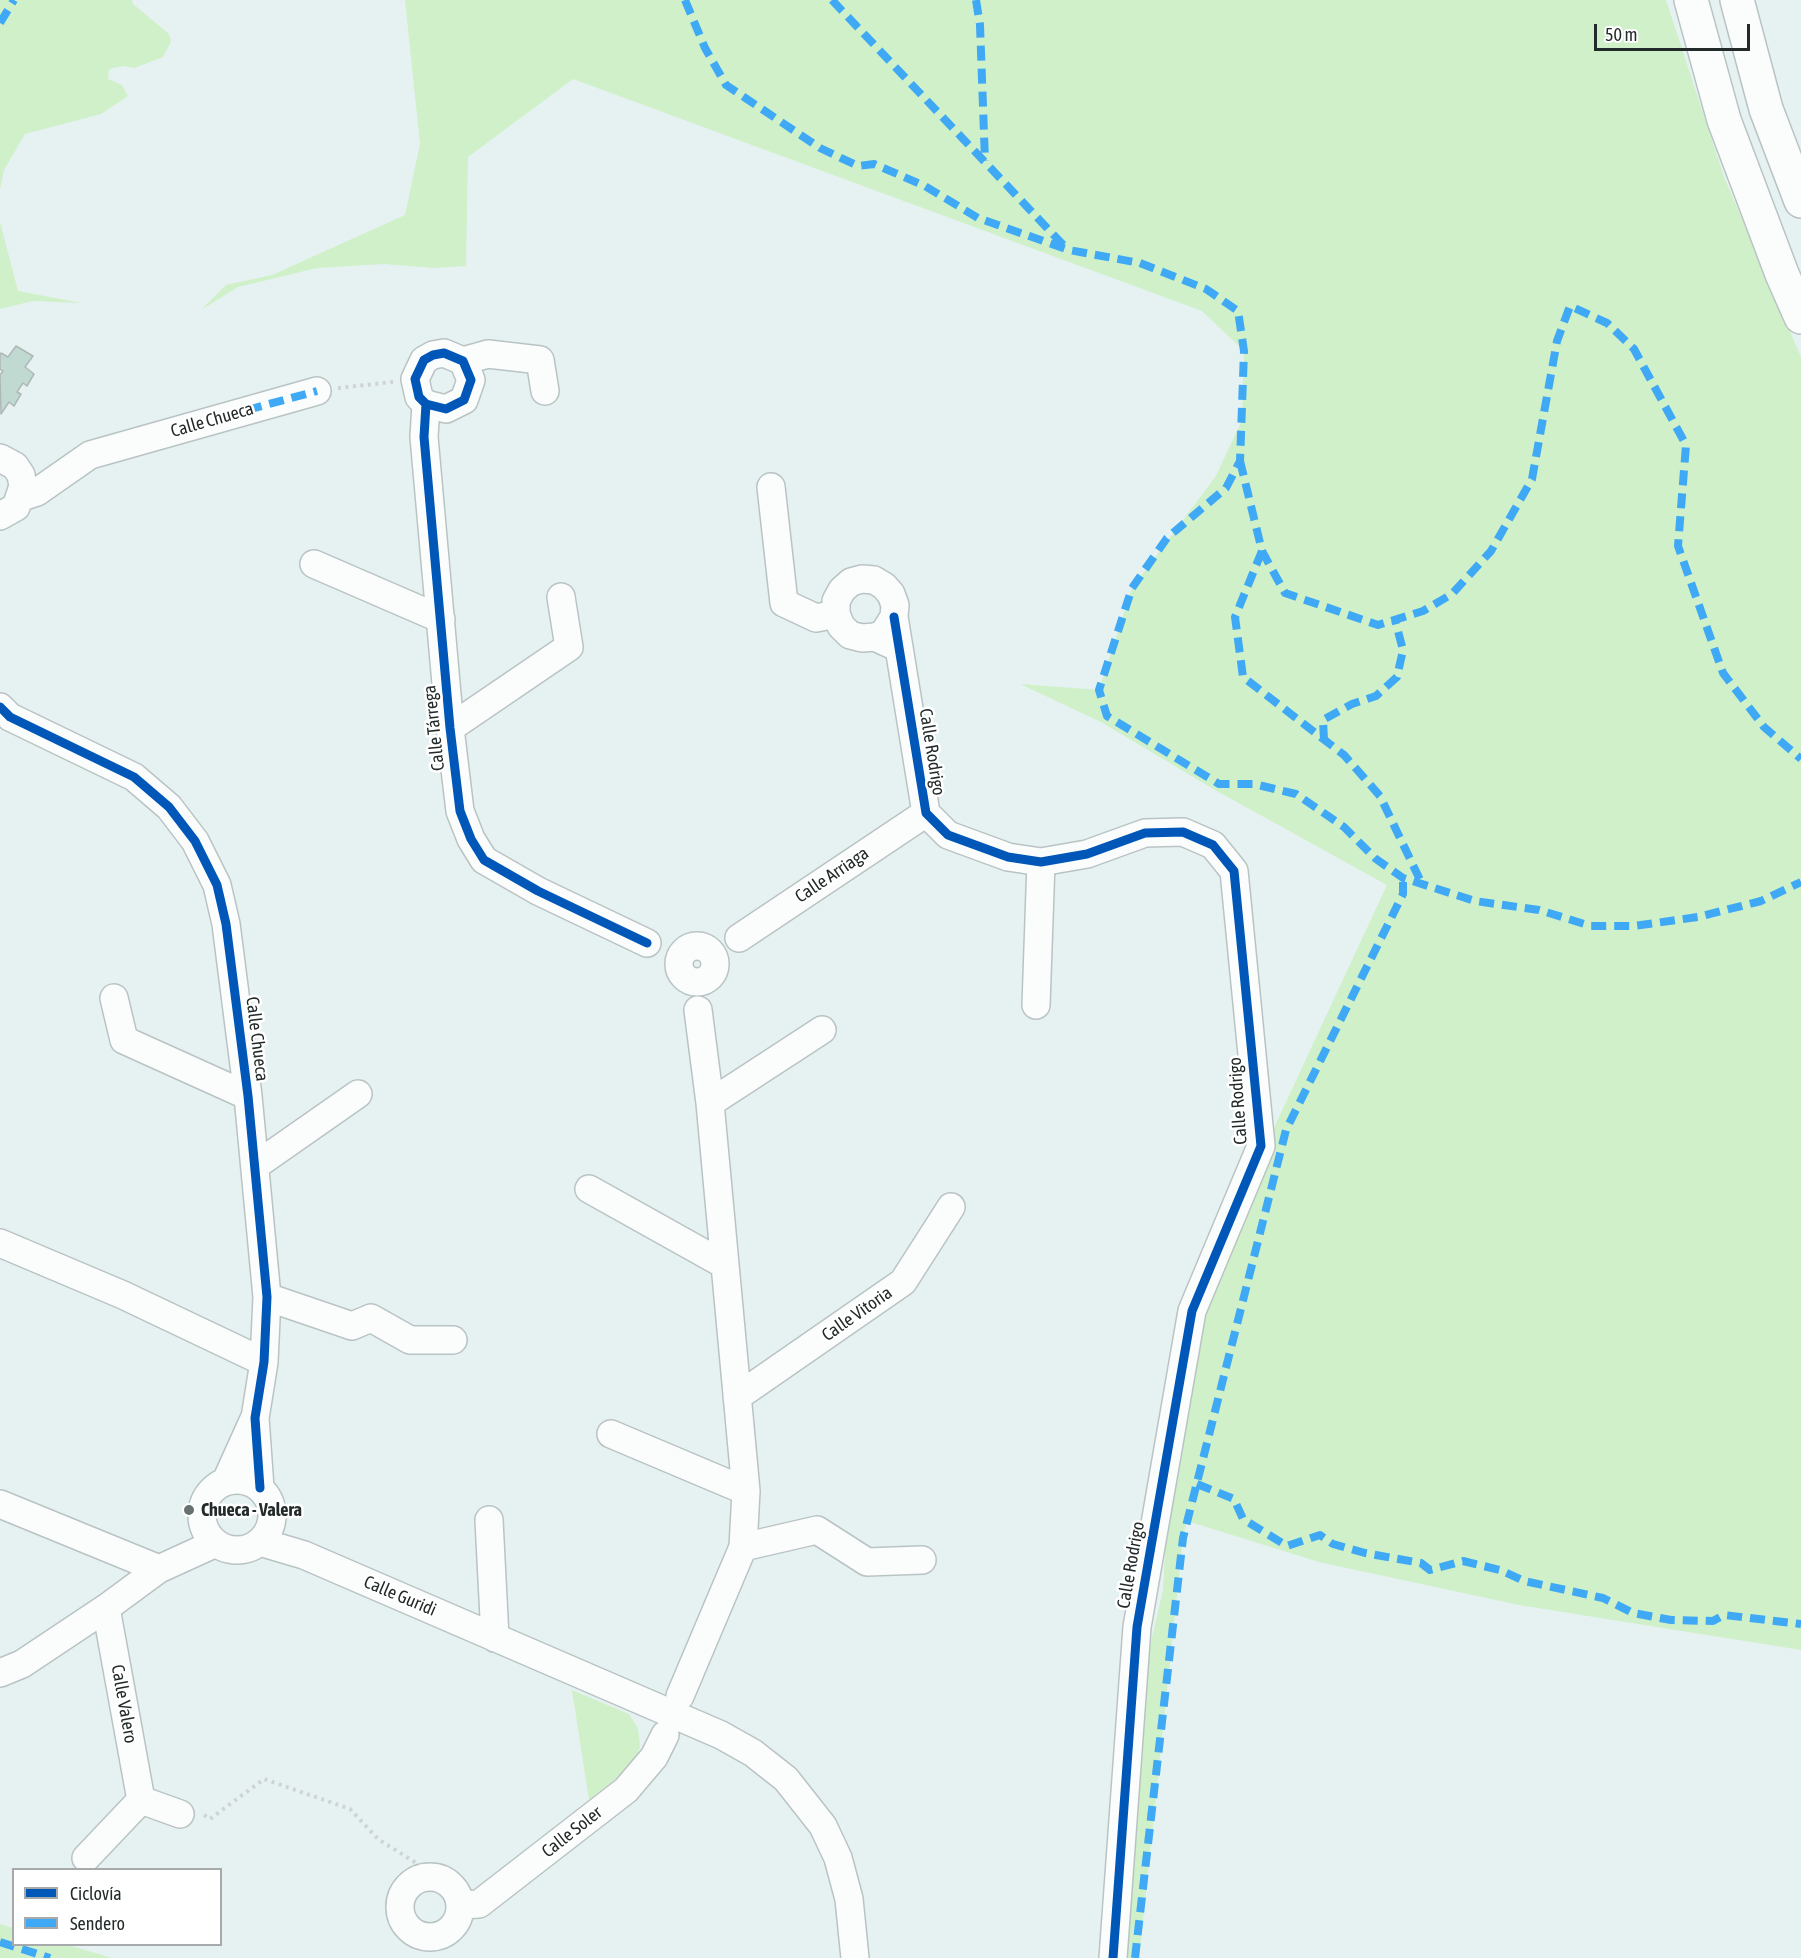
<!DOCTYPE html>
<meta charset="utf-8">
<style>
body{margin:0}
#map{position:relative;width:1801px;height:1958px;overflow:hidden;background:#e6f2f2;font-family:"Asap Condensed",sans-serif}
canvas{display:block}
.legend{position:absolute;left:12px;top:1868px;width:210px;height:78px;box-sizing:border-box;background:#fff;border:2px solid #a7aaaa;margin:0;padding:8px 10px;list-style:none;font-size:18px;color:#222b2a}
.legend li{display:flex;align-items:center;gap:12px;height:30px}
.legend b{width:30px;border:2px solid #a7aaaa}
.scale{position:absolute;left:1594px;top:24px;width:156px;height:27px;box-sizing:border-box;border:3px solid #222b2a;border-top:0;padding-left:8px;font-size:18px;line-height:21px;white-space:nowrap;color:#222b2a;-webkit-text-stroke:4px #fff;paint-order:stroke}
</style>
<div id="map">
<canvas width="1801" height="1958"></canvas>
<ul class="legend">
<li><b style="height:8px;background:#0057b8"></b>Ciclovía</li>
<li><b style="height:8px;background:#3fa9f5"></b>Sendero</li>
</ul>
<div class="scale">50 m</div>
</div>
<script>
const g = document.querySelector('canvas').getContext('2d');
g.lineJoin = 'round';
function fillPath(path, color) { g.fillStyle = color; g.fill(path, 'evenodd'); }
const toPath = rows => new Path2D(rows.map(r => 'M' + r).join(''));
function strokePath(path, color, width, dash) { g.strokeStyle = color; g.lineWidth = width; g.lineCap = dash ? 'butt' : 'round'; g.setLineDash(dash || []); g.stroke(path); }
function drawText(font, color, halo, rows, align = 'center') {
  g.font = font + ' "Asap Condensed",sans-serif'; g.lineWidth = 5; g.setLineDash([]); g.textBaseline = 'middle'; g.strokeStyle = halo; g.fillStyle = color; for (const [text, x, y, turn = 0] of rows) {
    g.save(); g.translate(x, y); g.rotate((+turn || 0) * Math.PI / 180); g.textAlign = isNaN(turn) ? turn : align; if (halo) g.strokeText(text, 0, 0); g.fillText(text, 0, 0); g.restore();
  }
}
const green = toPath([
 [0,0,132,0,133,4,169,34,171,42,163,57,134,68,123,66,109,69,108,79,122,85,128,96,101,114,25,134,4,170,0,189],
 [405,0,1666,0,1724,177,1801,357,1801,1650,1519,1605,1319,1562,1187,1521,1183,1538,1139,1958,1120,1958,1141,1766,1141,1685,1163,1590,1168,1496,1204,1311,1273,1130,1387,885,1215,790,1101,722,1020,684,1099,690,1132,588,1216,476,1242,420,1244,351,1202,311,573,79,468,157,466,266,434,268,384,264,317,268,238,287,201,310,226,285,272,275,405,215,420,144],
 [0,222,18,291,81,303,33,301,0,309],
 [572,1690,629,1714,638,1728,640,1747,632,1766,589,1800],
 [0,1924,13,1928,14,1944,68,1945,112,1958,0,1958]
]);
const building = toPath([
 [16,346,33,356,25,367,34,374,27,386,23,383,17,392,21,394,14,406,9,402,1,414,0,375,3,371,0,369,0,355,1,353,8,357,16,346]
]);
const path = toPath([
 [338,388,393,382],
 [204,1815,210,1819,264,1779,350,1809,378,1839,440,1878]
]);
const minor = toPath([
 [463,361,488,354,540,360,545,391],
 [426,404,446,409,464,400,471,380,463,361,444,353,433,355,424,360,415,379,419,397,426,404,424,437,450,728,460,811,471,839,484,860,538,891,647,943],
 [0,458,15,466,21,475,23,486,16,507,0,516],
 [771,487,784,603,816,618,836,614],
 [22,497,37,492,90,455,317,391],
 [314,564,441,619],
 [894,617,926,813,948,835,1008,857,1041,862,1087,854,1145,833,1183,832,1213,845,1234,871,1261,1146,1192,1311,1137,1627,1113,1958],
 [875,637,884,633,894,617,895,605,891,594,884,586,874,580,862,579,851,582,842,590,836,601,836,614,841,626,850,635,862,638,875,637,899,648],
 [0,707,10,717,134,777,169,807,195,841,217,885,226,924,248,1096,267,1297,264,1362,255,1418,260,1488],
 [450,728,569,647,561,597],
 [739,938,926,813],
 '679 964a18 18 0 1 1 36 0a18 18 0 1 1-36 0Z',
 [114,998,124,1040,248,1096],
 [1036,1005,1041,862],
 [710,1103,822,1030],
 [255,1166,358,1094],
 [589,1189,725,1265],
 [0,1243,123,1295,264,1362],
 [267,1297,352,1326,371,1318,410,1340,453,1340],
 [737,1397,903,1282,951,1207],
 [611,1434,746,1491],
 '202 1515a35 35 0 1 1 70 0a35 35 0 1 1-70 0Z',
 [226,1481,254,1419],
 [0,1504,159,1569],
 [489,1520,495,1638],
 [260,1542,304,1555,721,1735,753,1753,786,1779,823,1826,838,1858,849,1899,855,1958],
 [743,1547,817,1530,867,1562,922,1560],
 [0,1673,22,1664,106,1608,159,1569,216,1543],
 [680,1696,743,1547,746,1491,710,1103,698,1010],
 [141,1800,180,1814],
 [86,1858,141,1800,106,1608],
 '400 1907a30 30 0 1 1 60 0a30 30 0 1 1-60 0Z',
 [460,1905,479,1904,626,1790,654,1757,665,1735]
]);
const highway = toPath([
 [1691,0,1724,120,1782,274,1801,317],
 [1737,0,1766,109,1801,201]
]);
const quiet = toPath([
 [685,0,705,48,726,85,820,148,858,166,874,164,925,186,978,218,1069,250,1140,263,1206,289,1238,311,1244,351,1240,461,1226,488,1167,538,1132,588,1099,690,1107,716,1219,784,1254,784,1296,794,1344,827,1376,859,1403,878,1475,901,1539,910,1591,926,1634,926,1698,917,1761,901,1801,882],
 [832,0,1066,248],
 [976,0,980,25,985,161],
 [0,23,14,0],
 [247,410,317,391],
 [1240,461,1262,551,1285,593,1378,625,1423,611,1452,594,1491,551,1532,479,1557,341,1570,306,1607,323,1634,349,1686,445,1678,546,1723,673,1764,727,1801,759],
 [1262,551,1235,617,1243,677,1344,755,1380,796,1422,884],
 [1324,740,1323,720,1352,704,1376,696,1397,677,1403,650,1395,620],
 [1197,1484,1234,1499,1243,1519,1287,1546,1320,1535,1333,1544,1365,1553,1421,1563,1430,1570,1463,1561,1500,1570,1524,1581,1603,1598,1633,1613,1671,1620,1713,1621,1724,1615,1801,1624],
 [0,1942,50,1958],
 [1135,1958,1183,1538,1286,1130,1403,894,1403,878]
]);
const cycleway = toPath([
 [426,404,446,409,464,400,471,380,463,361,444,353,433,355,424,360,415,379,419,397,426,404,424,437,450,728,460,811,471,839,484,860,538,891,647,943],
 [894,617,926,813,948,835,1008,857,1041,862,1087,854,1145,833,1183,832,1213,845,1234,871,1261,1146,1192,1311,1137,1627,1113,1958],
 [0,707,10,717,134,777,169,807,195,841,217,885,226,924,248,1096,267,1297,264,1362,255,1418,260,1488]
]);
const markers = [
 [189,1510,6,"#677170"]
];
const streetNames = [
 ["Calle Chueca",212,420,-16],
 ["Calle Tárrega",434,728,-96],
 ["Calle Rodrigo",932,752,81],
 ["Calle Arriaga",832,875,-34],
 ["Calle Chueca",257,1039,83],
 ["Calle Rodrigo",1238,1101,-94],
 ["Calle Vitoria",857,1314,-35],
 ["Calle Rodrigo",1131,1565,-80],
 ["Calle Guridi",400,1596,23],
 ["Calle Valero",124,1704,80],
 ["Calle Soler",572,1832,-38]
];
const poiNames = [
 ["Chueca - Valera",201,1510]
];
fillPath(green, '#cff0c8');
fillPath(building, '#c0dad1');
strokePath(building, '#b0b8b7', 1.5);
strokePath(minor, '#bac3c3', 30);
strokePath(highway, '#bac3c3', 36);
strokePath(path, '#cfd3d3', 4, [3, 4.5]);
strokePath(minor, '#fbfdfd', 27);
strokePath(highway, '#fbfdfd', 33);
strokePath(quiet, '#3fa9f5', 8, [15, 8]);
strokePath(cycleway, '#0057b8', 9);
for (const [x, y, r, color] of markers) { const dot = new Path2D(); dot.arc(x, y, r, 0, 2 * Math.PI); g.fillStyle = color; g.fill(dot); strokePath(dot, '#fff', 2); }
drawText('18px', '#222b2a', '#fff', streetNames);
drawText('bold 18px', '#222b2a', '#fff', poiNames, 'left');
</script>
